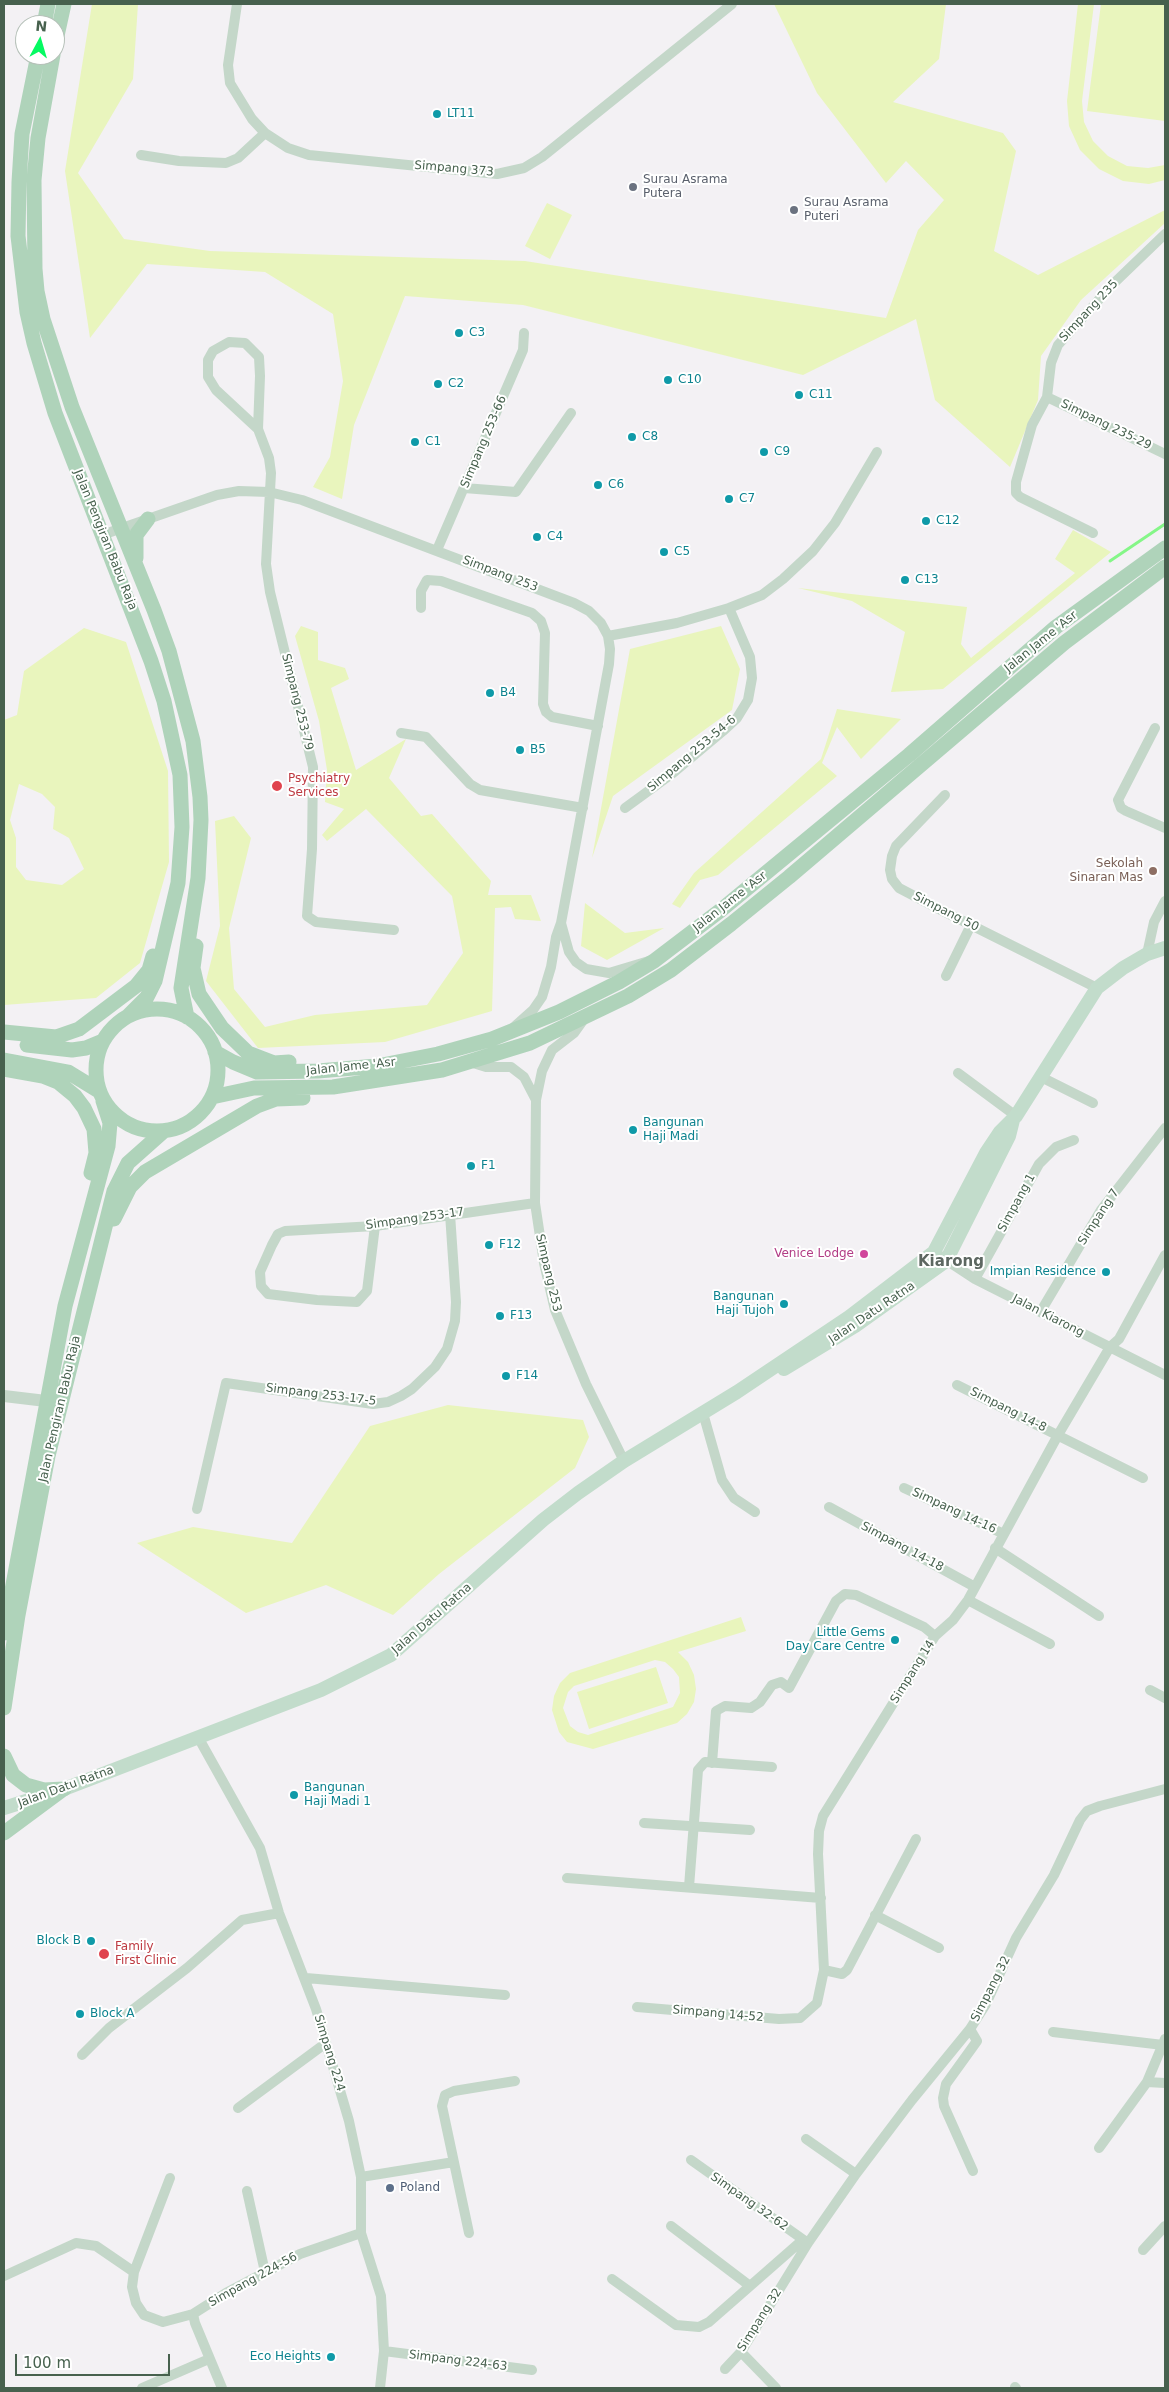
<!DOCTYPE html>
<style>
body{margin:0}
#map{position:relative;width:1169px;height:2392px;overflow:hidden;background:#f3f1f4;font-family:"DejaVu Sans",sans-serif}
canvas{display:block}
.frame{position:absolute;inset:0;border:5px solid #47614e;pointer-events:none}
.north{position:absolute;left:15px;top:15px;width:50px;height:50px;box-sizing:border-box;background:#fff;border:1px solid #b5c0b8;border-radius:50%;rotate:6deg;font-size:14px;font-weight:700;line-height:20px;text-align:center;color:#47614e}
.north::after{content:'';display:block;margin:auto;width:18px;height:22px;background:#05fa62;clip-path:polygon(50% 0,100% 100%,50% 72%,0 100%)}
.scale{position:absolute;left:15px;top:2354px;width:155px;height:22px;box-sizing:border-box;border:2px solid #47614e;border-top:0;padding-left:6px;font-size:15px;line-height:18px;white-space:nowrap;color:#47614e;-webkit-text-stroke:4px #fff;paint-order:stroke}
</style>
<div id="map">
<canvas width="1169" height="2392"></canvas>
<div class="frame"></div>
<div class="north">N</div>
<div class="scale">100 m</div>
</div>
<script>
const g = document.querySelector('canvas').getContext('2d');
g.lineJoin = 'round';
function fillPath(path, color) { g.fillStyle = color; g.fill(path, 'evenodd'); }
const toPath = rows => new Path2D(rows.map(r => 'M' + r).join(''));
function strokePath(path, color, width, dash) { g.strokeStyle = color; g.lineWidth = width; g.lineCap = dash ? 'butt' : 'round'; g.setLineDash(dash || []); g.stroke(path); }
function drawText(font, color, halo, rows, align = 'center') {
  g.font = font + ' "DejaVu Sans",sans-serif'; g.lineWidth = 4; g.setLineDash([]); g.textBaseline = 'middle'; g.strokeStyle = halo; g.fillStyle = color; for (const [text, x, y, turn = 0] of rows) {
    g.save(); g.translate(x, y); g.rotate((+turn || 0) * Math.PI / 180); g.textAlign = isNaN(turn) ? turn : align; if (halo) g.strokeText(text, 0, 0); g.fillText(text, 0, 0); g.restore();
  }
}
const green = toPath([
 [92,4,138,4,133,79,78,173,124,239,210,251,525,261,886,318,918,230,944,200,906,161,886,183,817,93,774,4,946,4,939,59,893,102,1003,133,1016,151,994,251,1038,275,1165,210,1165,223,1081,300,1041,356,1038,400,1010,467,935,400,916,319,803,375,523,305,405,296,354,425,342,499,313,487,330,457,343,381,333,314,265,272,147,264,90,338,65,171],
 [1078,4,1094,4,1082,101,1084,122,1093,141,1108,156,1127,166,1148,168,1165,165,1165,180,1149,184,1123,181,1099,169,1080,150,1069,126,1067,101],
 [1101,4,1165,4,1165,121,1087,111],
 [547,203,572,215,550,259,525,246],
 [1073,530,1111,552,943,689,891,692,905,632,852,601,798,588,967,607,961,644,971,658,1075,573,1055,559],
 [301,626,318,632,318,660,345,668,349,679,331,688,356,770,406,739,389,778,421,816,432,814,491,881,488,895,531,895,541,921,515,919,511,907,495,908,492,1011,385,1042,258,1048,206,981,220,926,215,821,234,816,251,838,229,928,234,989,265,1027,315,1015,427,1005,463,953,452,896,366,809,327,841,322,835,344,809,325,802,327,770,319,721,295,636],
 [721,626,740,669,732,710,613,796,592,858,630,649],
 [84,628,126,642,168,771,169,862,140,963,96,998,4,1005,4,720,17,715,24,671],
 [19,784,42,794,55,807,53,829,69,838,84,869,62,885,26,880,16,867,16,838,10,820],
 [837,709,901,719,861,759,837,727,822,763,837,776,718,875,700,880,680,908,672,904,694,873,821,759],
 [585,903,625,933,664,928,607,960,581,946],
 [448,1405,583,1420,589,1437,575,1468,439,1574,393,1615,326,1585,246,1613,137,1543,193,1527,292,1543,370,1426],
 [741,1617,746,1631,678,1652,688,1662,694,1675,696,1689,694,1702,687,1714,677,1723,593,1749,567,1742,559,1732,552,1710,554,1696,560,1683,570,1673],
 [655,1660,665,1662,673,1669,679,1677,680,1693,673,1707,588,1735,578,1732,570,1726,563,1708,568,1692,574,1686],
 [656,1667,668,1703,589,1729,577,1692]
]);
const stream = toPath([
 [1110,561,1165,524]
]);
const minor = toPath([
 [237,4,228,65,230,83,252,119,265,133,288,148,309,155,497,174,524,168,542,157,732,4],
 [141,155,179,161,226,163,238,158,265,133],
 [1047,397,1165,454],
 [258,429,260,376,259,357,245,343,229,342,213,351,208,360,208,377,216,390,258,429,269,458,271,473,266,564,270,592,313,767,312,849,307,916,316,922,394,930],
 [464,488,516,492,571,413],
 [1093,533,1020,497,1016,493,1016,482,1032,425,1047,397,1051,363,1058,345,1113,284,1165,234],
 [102,535,217,495,239,491,269,492,302,500,574,603,589,611,601,623,608,636,610,649,609,664,561,923,556,937,551,967,542,997,533,1010,514,1027],
 [437,550,523,350,524,333],
 [421,608,421,591,427,580,441,581,532,613,541,621,545,633,543,704,546,712,552,717,598,726],
 [608,636,677,623,729,608,762,595,783,579,813,551,835,523,877,452],
 [1155,728,1118,800,1121,808,1126,811,1165,828],
 [401,733,426,737,470,784,480,790,583,808],
 [945,795,896,846,892,856,890,870,892,879,899,888,941,910,1097,988],
 [625,808,673,773,723,731,737,718,748,700,752,678,750,657,729,608],
 [561,923,569,952,576,962,586,969,609,973,649,961],
 [1147,954,1154,922,1165,901],
 [946,976,971,925],
 [584,1019,574,1033,552,1050,542,1071,536,1100,535,1203,544,1263,555,1310,586,1384,624,1461],
 [473,1063,486,1067,511,1067,524,1077,536,1100],
 [958,1073,1016,1116],
 [1041,1077,1093,1103],
 [375,1226,367,1291,357,1302,317,1300,268,1294,261,1286,260,1272,272,1245,278,1234,285,1231,375,1226,535,1203],
 [934,1252,975,1279,1165,1375],
 [975,1279,1039,1164,1056,1147,1074,1140],
 [1041,1311,1101,1210,1165,1128],
 [957,1385,1143,1478],
 [703,1413,722,1480,734,1498,755,1512],
 [904,1488,1004,1534],
 [829,1507,975,1587],
 [197,1509,226,1383,373,1404,388,1402,401,1396,412,1389,435,1367,447,1349,455,1321,456,1302,450,1214],
 [995,1548,1099,1616],
 [968,1600,1050,1644],
 [1150,1690,1165,1698],
 [198,1737,260,1848,279,1913,316,2009,349,2121,361,2177,361,2233,381,2296,384,2351,380,2388],
 [712,1763,716,1711,725,1706,751,1708,760,1702,772,1685,781,1682,789,1688,836,1601,845,1594,856,1595,924,1627,935,1636],
 [644,1823,750,1830],
 [567,1878,821,1898],
 [689,1887,698,1770,705,1762,772,1767],
 [875,1915,939,1948],
 [824,1970,842,1974,847,1970,916,1839],
 [306,1978,505,1995],
 [637,2007,779,2019,800,2018,817,2003,824,1970,818,1854,819,1831,823,1816,935,1636,953,1620,968,1600,1058,1435,1110,1347,1119,1339,1165,1255],
 [970,2029,977,2041,946,2084,943,2098,944,2106,973,2171],
 [1053,2032,1163,2045],
 [82,2055,109,2028,187,1968,242,1920,279,1913],
 [1147,2082,1165,2083],
 [238,2108,326,2043],
 [806,2139,856,2174],
 [1099,2148,1147,2082,1165,2039],
 [691,2160,808,2243],
 [361,2177,454,2162],
 [170,2178,134,2272,132,2287,136,2303,144,2315,163,2322,193,2314],
 [247,2191,265,2272],
 [671,2226,750,2286],
 [469,2233,442,2106,445,2095,454,2091,515,2081],
 [1143,2250,1165,2226],
 [4,2276,76,2243,96,2246,134,2272],
 [612,2279,676,2325,699,2327,709,2322,798,2244,808,2243],
 [384,2351,532,2370],
 [741,2352,776,2388],
 [725,2369,741,2352,808,2243,856,2174,912,2100,970,2029,986,2004,1016,1938,1054,1875,1080,1820,1087,1811,1100,1806,1165,1789],
 [1015,2387,1016,2388],
 [142,2388,209,2359],
 [222,2388,195,2323,193,2314,226,2293,300,2254,361,2233]
]);
const tertiary = toPath([
 [4,1396,46,1401]
]);
const secondary = toPath([
 [784,1369,855,1326,946,1261,1009,1136,1013,1120],
 [4,1808,64,1789,321,1690,391,1655,543,1520,578,1493,624,1461,737,1392,849,1317,934,1252,986,1153,1000,1132,1016,1116,1097,988,1123,968,1147,954,1165,948]
]);
const primary = toPath([
 [44,25,48,4],
 [55,45,64,4],
 [38,55,22,134,19,182,18,236,27,312,34,343,55,413,151,661,164,701,180,775,182,827,178,883,155,981,147,997,128,1016],
 [53,55,38,138,34,180,35,269,37,291,43,319,72,407,154,610,169,651,193,741,200,797,201,820,198,878,181,988,187,1017],
 [136,558,136,535,148,519],
 [196,946,193,968,199,994,222,1028,248,1053,274,1063,289,1062],
 '96 1070a61 61 0 1 1 122 0a61 61 0 1 1-122 0Z',
 [4,1032,56,1037,79,1029,136,986,149,970,153,956],
 [27,1045,72,1050,86,1048,103,1041],
 [215,1052,233,1062,257,1072,318,1071,377,1066,438,1054,492,1039,559,1012,619,982,654,961,721,910,909,755,1056,627,1165,548],
 [4,1060,68,1072,99,1091],
 [4,1069,43,1076,58,1082,75,1096,84,1108,94,1129,96,1153,91,1173],
 [212,1097,254,1088,333,1087,442,1070,530,1043,628,996,671,970,731,924,789,877,1064,643,1165,567],
 [114,1219,130,1187,145,1172,257,1106,276,1099,303,1098],
 [4,1633,65,1306,108,1146,110,1123,103,1101],
 [4,1708,18,1615,48,1456,114,1191,128,1163,164,1131],
 [4,1756,13,1775,26,1785,44,1790,64,1789],
 [4,1833,62,1790]
]);
const markers = [
 [437,114,5,"#0f9aa8"],
 [633,187,5,"#6b7280"],
 [794,210,5,"#6b7280"],
 [459,333,5,"#0f9aa8"],
 [668,380,5,"#0f9aa8"],
 [438,384,5,"#0f9aa8"],
 [799,395,5,"#0f9aa8"],
 [632,437,5,"#0f9aa8"],
 [415,442,5,"#0f9aa8"],
 [764,452,5,"#0f9aa8"],
 [598,485,5,"#0f9aa8"],
 [729,499,5,"#0f9aa8"],
 [926,521,5,"#0f9aa8"],
 [537,537,5,"#0f9aa8"],
 [664,552,5,"#0f9aa8"],
 [905,580,5,"#0f9aa8"],
 [490,693,5,"#0f9aa8"],
 [520,750,5,"#0f9aa8"],
 [277,786,6,"#e0444e"],
 [1153,871,5,"#8d6e63"],
 [633,1130,5,"#0f9aa8"],
 [471,1166,5,"#0f9aa8"],
 [489,1245,5,"#0f9aa8"],
 [864,1254,5,"#d1479c"],
 [1106,1272,5,"#0f9aa8"],
 [784,1304,5,"#0f9aa8"],
 [500,1316,5,"#0f9aa8"],
 [506,1376,5,"#0f9aa8"],
 [895,1640,5,"#0f9aa8"],
 [294,1795,5,"#0f9aa8"],
 [91,1941,5,"#0f9aa8"],
 [104,1954,6,"#e0444e"],
 [80,2014,5,"#0f9aa8"],
 [390,2188,5,"#5c6f8a"],
 [331,2357,5,"#0f9aa8"]
];
const cultureNames = [
 ["LT11",447,114],
 ["C3",469,333],
 ["C10",678,380],
 ["C2",448,384],
 ["C11",809,395],
 ["C8",642,437],
 ["C1",425,442],
 ["C9",774,452],
 ["C6",608,485],
 ["C7",739,499],
 ["C12",936,521],
 ["C4",547,537],
 ["C5",674,552],
 ["C13",915,580],
 ["B4",500,693],
 ["B5",530,750],
 ["Bangunan",643,1123],
 ["Haji Madi",643,1137],
 ["F1",481,1166],
 ["F12",499,1245],
 ["Impian Residence",1096,1272,"right"],
 ["Bangunan",774,1297,"right"],
 ["Haji Tujoh",774,1311,"right"],
 ["F13",510,1316],
 ["F14",516,1376],
 ["Little Gems",885,1633,"right"],
 ["Day Care Centre",885,1647,"right"],
 ["Bangunan",304,1788],
 ["Haji Madi 1",304,1802],
 ["Block B",81,1941,"right"],
 ["Block A",90,2014],
 ["Eco Heights",321,2357,"right"]
];
const streetNames = [
 ["Simpang 373",454,169,5],
 ["Simpang 235",1089,311,-47],
 ["Simpang 235-29",1106,425,26],
 ["Simpang 253-66",484,442,-67],
 ["Jalan Pengiran Babu Raja",105,540,68],
 ["Simpang 253",500,574,21],
 ["Jalan Jame 'Asr",1041,642,-39],
 ["Simpang 253-79",297,702,76],
 ["Simpang 253-54-6",692,754,-40],
 ["Jalan Jame 'Asr",730,902,-38],
 ["Simpang 50",946,912,27],
 ["Jalan Jame 'Asr",351,1067,-6],
 ["Simpang 1",1017,1203,-61],
 ["Simpang 7",1099,1217,-57],
 ["Simpang 253-17",415,1219,-8],
 ["Simpang 253",548,1273,77],
 ["Jalan Datu Ratna",872,1313,-34],
 ["Jalan Kiarong",1048,1316,27],
 ["Simpang 253-17-5",321,1395,7],
 ["Jalan Pengiran Babu Raja",60,1409,-77],
 ["Simpang 14-8",1008,1410,27],
 ["Simpang 14-16",954,1511,25],
 ["Simpang 14-18",902,1547,28],
 ["Jalan Datu Ratna",432,1619,-41],
 ["Simpang 14",913,1672,-58],
 ["Jalan Datu Ratna",66,1787,-20],
 ["Simpang 32",991,1989,-63],
 ["Simpang 14-52",718,2014,5],
 ["Simpang 224",329,2053,73],
 ["Simpang 32-62",749,2202,35],
 ["Simpang 224-56",253,2280,-29],
 ["Simpang 32",760,2320,-58],
 ["Simpang 224-63",458,2361,7]
];
const worshipNames = [
 ["Surau Asrama",643,180],
 ["Putera",643,194],
 ["Surau Asrama",804,203],
 ["Puteri",804,217]
];
const healthNames = [
 ["Psychiatry",288,779],
 ["Services",288,793],
 ["Family",115,1947],
 ["First Clinic",115,1961]
];
const educationNames = [
 ["Sekolah",1143,864],
 ["Sinaran Mas",1143,878]
];
const hotelNames = [
 ["Venice Lodge",854,1254]
];
const serviceNames = [
 ["Poland",400,2188]
];
const quarterNames = [
 ["Kiarong",951,1262]
];
fillPath(green, '#e9f5bd');
strokePath(stream, '#85f688', 3);
strokePath(minor, '#c4d7c9', 10);
strokePath(tertiary, '#c4d7c9', 12);
strokePath(secondary, '#c2dccb', 14);
strokePath(primary, '#afd3ba', 15);
for (const [x, y, r, color] of markers) { const dot = new Path2D(); dot.arc(x, y, r, 0, 2 * Math.PI); g.fillStyle = color; g.fill(dot); strokePath(dot, '#fff', 2); }
drawText('12px', '#0d838f', '#fff', cultureNames, 'left');
drawText('12px', '#47614e', '#fff', streetNames);
drawText('12px', '#5b616d', '#fff', worshipNames, 'left');
drawText('12px', '#be3a42', '#fff', healthNames, 'left');
drawText('12px', '#785e54', '#fff', educationNames, 'right');
drawText('12px', '#b23c85', '#fff', hotelNames, 'right');
drawText('12px', '#4e5e75', '#fff', serviceNames, 'left');
drawText('bold 15px', '#5d6761', '#fff', quarterNames);
</script>
